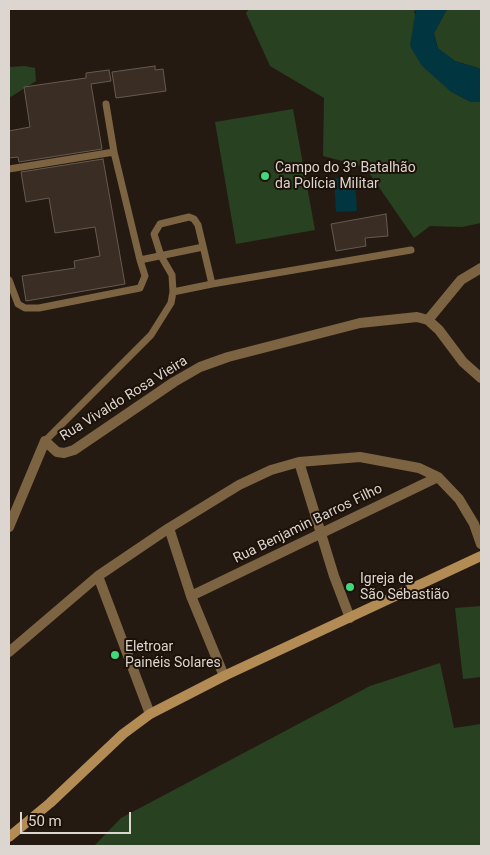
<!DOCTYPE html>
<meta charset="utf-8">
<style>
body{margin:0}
#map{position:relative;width:490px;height:855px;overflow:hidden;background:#251a12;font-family:Roboto,sans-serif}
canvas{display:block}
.frame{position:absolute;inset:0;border:10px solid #ddd5cf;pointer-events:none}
.scale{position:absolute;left:20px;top:812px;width:111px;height:22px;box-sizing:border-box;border:2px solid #ddd5cf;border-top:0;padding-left:6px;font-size:15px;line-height:18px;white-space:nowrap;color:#ddd5cf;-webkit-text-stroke:4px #1b1109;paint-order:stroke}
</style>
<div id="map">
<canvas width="490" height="855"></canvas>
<div class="frame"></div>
<div class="scale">50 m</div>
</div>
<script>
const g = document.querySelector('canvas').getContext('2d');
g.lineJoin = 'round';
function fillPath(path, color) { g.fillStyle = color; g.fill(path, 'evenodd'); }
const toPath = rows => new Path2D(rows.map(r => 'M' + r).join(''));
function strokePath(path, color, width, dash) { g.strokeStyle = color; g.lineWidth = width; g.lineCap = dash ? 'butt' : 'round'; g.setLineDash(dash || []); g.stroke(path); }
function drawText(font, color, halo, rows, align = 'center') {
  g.font = font + ' Roboto,sans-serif'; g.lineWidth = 4; g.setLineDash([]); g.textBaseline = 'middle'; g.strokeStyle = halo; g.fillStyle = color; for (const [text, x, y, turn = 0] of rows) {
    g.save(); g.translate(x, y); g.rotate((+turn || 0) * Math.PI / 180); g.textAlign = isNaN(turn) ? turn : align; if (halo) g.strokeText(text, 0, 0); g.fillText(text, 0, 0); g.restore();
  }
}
const green = toPath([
 [249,9,416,9,414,12,450,91,471,102,481,102,481,223,462,227,430,226,414,238,365,167,323,156,324,98,270,66,246,13],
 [447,9,481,9,481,69,455,61,438,49,434,33],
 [25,66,35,68,36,81,9,98,9,67],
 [293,109,315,230,236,244,215,122],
 [481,606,481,677,463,679,455,608],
 [440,663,454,728,481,724,481,846,94,846,121,818,370,686]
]);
const water = toPath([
 [416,9,447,9,434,33,438,48,455,61,481,69,481,102,471,102,450,91,422,66,410,46],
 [355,177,357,211,336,212,334,178]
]);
const building = toPath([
 [155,66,155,70,163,69,166,91,116,98,112,72,155,66],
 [109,70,111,81,91,84,102,149,19,162,18,157,9,158,9,131,30,127,24,87,86,78,86,73,109,70],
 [103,159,125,284,26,301,22,276,75,268,74,261,100,256,95,227,55,233,49,198,26,202,21,172,103,159],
 [386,214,388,236,365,238,366,246,336,251,331,224,386,214]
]);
const service = toPath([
 [106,104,114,152,140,260,203,247],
 [9,169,114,152],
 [9,280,18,304,25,308,39,308,140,288,145,276,140,260],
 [173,292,212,284],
 [45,441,151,335,171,303,173,292,172,275,161,256,154,234,160,224,189,217,194,219,198,225,212,284,411,250]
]);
const minor = toPath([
 [428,320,461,280,481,268],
 [299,462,334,576,350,618],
 [9,527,45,441,57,452,64,453,74,450,174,382,200,367,228,357,360,323,417,317,428,320,439,330,463,362,481,378],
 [169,528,191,596,224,676],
 [98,576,150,714],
 [191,596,438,477],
 [9,652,98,576,169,528,239,485,271,470,299,462,360,457,419,468,438,477,459,499,474,524,481,544]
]);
const secondary = toPath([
 [9,837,50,803,123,734,150,714,224,676,481,556]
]);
const markers = [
 [265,176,5,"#42d77b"],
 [350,587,5,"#42d77b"],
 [115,655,5,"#42d77b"]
];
const poiNames = [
 ["Campo do 3º Batalhão",275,168],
 ["da Polícia Militar",275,184],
 ["Igreja de",360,579],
 ["São Sebastião",360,595],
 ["Eletroar",125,647],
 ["Painéis Solares",125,663]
];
const streetNames = [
 ["Rua Vivaldo Rosa Vieira",124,399,-32],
 ["Rua Benjamin Barros Filho",308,524,-26]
];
fillPath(green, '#284120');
fillPath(water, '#01353f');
fillPath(building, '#392d24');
strokePath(building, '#675a50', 1);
strokePath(service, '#7c6342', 7);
strokePath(minor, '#7c6342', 10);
strokePath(secondary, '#b38b55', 10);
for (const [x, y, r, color] of markers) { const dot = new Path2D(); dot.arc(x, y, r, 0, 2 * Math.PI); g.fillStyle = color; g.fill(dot); strokePath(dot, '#1b1109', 2); }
drawText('14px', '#ddd5cf', '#1b1109', poiNames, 'left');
drawText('14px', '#ddd5cf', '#1b1109', streetNames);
</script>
